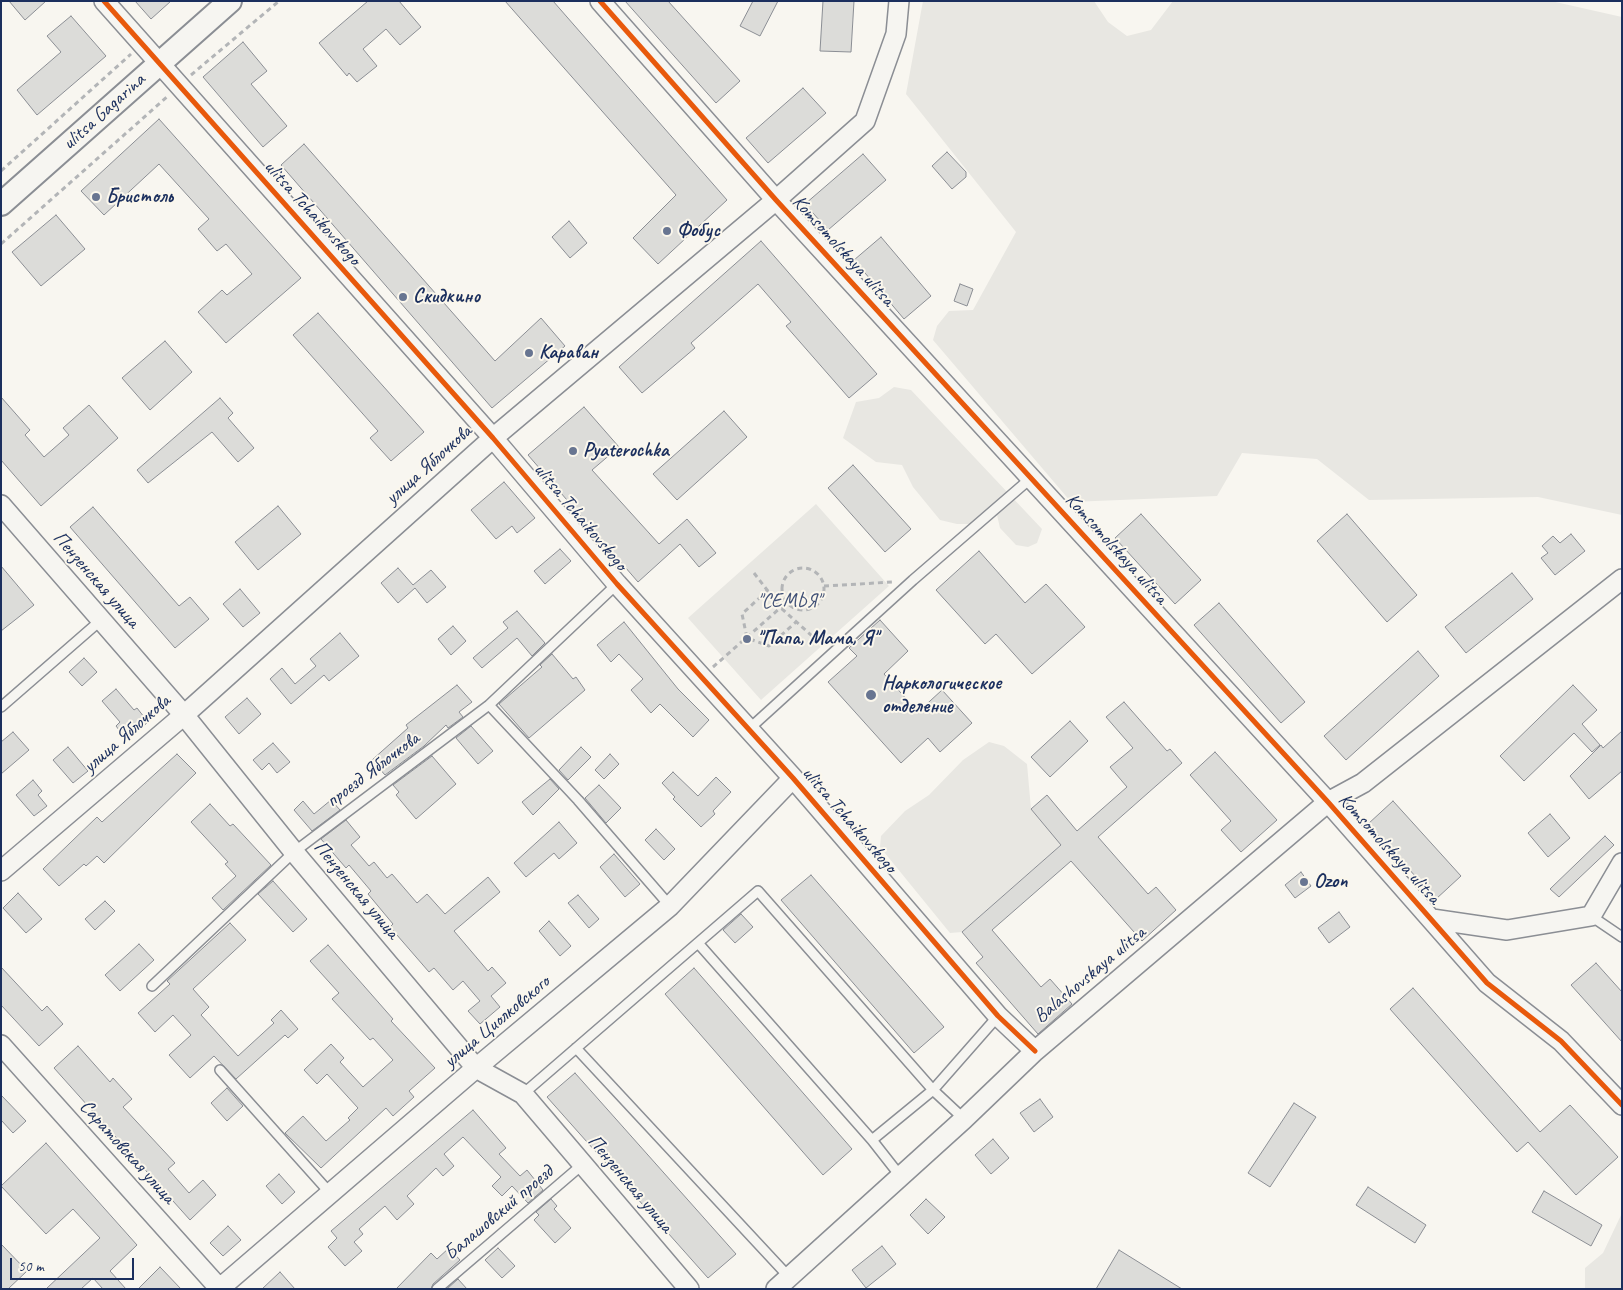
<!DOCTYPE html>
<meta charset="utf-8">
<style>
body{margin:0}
#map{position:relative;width:1623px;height:1290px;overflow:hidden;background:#f8f6f0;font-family:Caveat,sans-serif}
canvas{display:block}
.frame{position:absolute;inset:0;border:2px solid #1b2f5e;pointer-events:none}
.scale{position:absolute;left:10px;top:1258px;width:124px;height:22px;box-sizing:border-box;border:2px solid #1b2f5e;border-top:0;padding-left:6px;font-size:15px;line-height:18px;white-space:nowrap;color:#1b2f5e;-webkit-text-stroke:4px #fbf7ec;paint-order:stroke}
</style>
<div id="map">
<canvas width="1623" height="1290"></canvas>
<div class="frame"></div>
<div class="scale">50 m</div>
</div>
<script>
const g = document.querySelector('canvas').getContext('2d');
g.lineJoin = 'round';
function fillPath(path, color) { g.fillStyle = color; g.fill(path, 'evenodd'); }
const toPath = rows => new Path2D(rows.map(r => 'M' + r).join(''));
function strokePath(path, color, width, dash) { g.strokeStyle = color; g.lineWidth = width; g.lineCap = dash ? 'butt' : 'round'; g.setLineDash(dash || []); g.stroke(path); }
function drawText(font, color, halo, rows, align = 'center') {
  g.font = font + ' Caveat,sans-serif'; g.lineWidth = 4; g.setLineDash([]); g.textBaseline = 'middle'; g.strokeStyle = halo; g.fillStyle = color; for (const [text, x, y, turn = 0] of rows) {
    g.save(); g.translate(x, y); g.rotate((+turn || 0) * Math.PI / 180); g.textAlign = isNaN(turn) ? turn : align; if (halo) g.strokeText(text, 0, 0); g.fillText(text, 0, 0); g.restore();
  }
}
const green = toPath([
 [923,1,1094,1,1108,22,1127,36,1151,30,1173,1,1551,1,1622,17,1622,515,1538,497,1369,500,1317,459,1242,453,1217,496,1071,502,933,340,937,326,949,311,973,310,1016,232,906,94],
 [894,387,911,390,1042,529,1037,543,1028,547,1016,545,1000,528,997,515,975,524,957,524,940,520,913,487,902,465,876,462,843,438,856,402,879,398],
 [816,504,889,586,761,700,688,618],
 [989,742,1004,746,1027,764,1031,809,1049,830,1065,817,1070,837,962,932,950,933,880,847,881,836,905,811,929,795,963,760],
 [1622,1213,1622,1289,1585,1289,1585,1268,1603,1253]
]);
const building = toPath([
 [9,1,46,1,25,20,9,1],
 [135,1,171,1,151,19,135,1],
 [368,1,399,1,421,27,400,45,386,29,363,49,377,66,357,82,349,73,347,76,319,43,368,1],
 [505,1,553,1,727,200,658,264,633,238,676,195,505,1],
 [625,1,668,1,740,81,716,103,625,1],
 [753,1,778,1,760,36,740,26,753,1],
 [823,1,854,1,851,52,820,51,823,1],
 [71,16,106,56,37,115,17,90,61,52,47,36,71,16],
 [243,42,267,71,251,84,287,126,263,147,203,77,243,42],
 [803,88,826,113,768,163,746,138,803,88],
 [159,119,301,278,226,343,198,312,222,290,227,295,252,274,226,244,217,251,198,229,209,219,159,164,104,215,81,191,159,119],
 [304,144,495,361,541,318,565,346,492,408,281,165,304,144],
 [947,152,966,172,966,177,952,189,932,166,947,152],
 [863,154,886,180,828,230,805,204,863,154],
 [56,215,85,249,41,286,12,252,56,215],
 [569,221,587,243,570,258,552,237,569,221],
 [881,237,931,296,904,319,854,260,881,237],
 [761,241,877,374,849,398,786,326,791,322,758,284,691,343,695,348,642,393,619,367,761,241],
 [960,284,973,289,967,306,954,301,960,284],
 [318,313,424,432,391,461,370,438,378,431,293,335,318,313],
 [165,341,192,372,150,410,122,378,165,341],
 [1,397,30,430,25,435,44,457,69,435,63,428,89,405,118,438,41,506,1,460,1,397],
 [220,398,233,413,228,418,254,448,238,462,212,432,148,483,137,470,220,398],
 [584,407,619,447,592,470,659,544,687,519,716,553,699,567,680,544,638,582,528,455,584,407],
 [724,411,747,437,677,500,653,474,724,411],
 [853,465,911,529,885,552,828,488,853,465],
 [504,482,535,518,517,533,512,526,496,539,471,510,504,482],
 [278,506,301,534,258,570,235,542,278,506],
 [93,507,179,606,190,597,209,619,175,648,70,527,93,507],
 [1141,514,1201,580,1175,604,1115,538,1141,514],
 [1347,514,1417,595,1387,622,1317,541,1347,514],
 [1571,534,1585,551,1555,575,1541,558,1548,553,1542,546,1553,536,1560,543,1571,534],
 [560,549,571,561,545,584,534,571,560,549],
 [979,551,1025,603,1046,584,1085,627,1032,674,996,634,985,644,936,590,979,551],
 [1,566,34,605,1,631,1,566],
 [398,568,413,585,431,570,446,587,427,603,415,588,398,603,381,583,398,568],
 [1512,573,1533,599,1466,653,1445,627,1512,573],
 [240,589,260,613,243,627,223,604,240,589],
 [1219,603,1305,702,1281,723,1194,625,1219,603],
 [517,611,545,643,532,656,517,638,482,668,473,658,508,628,503,622,517,611],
 [880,620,908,651,884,674,918,712,942,690,972,723,940,752,928,738,901,763,828,682,857,656,849,648,880,620],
 [624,622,678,689,709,720,693,737,660,704,651,713,631,690,643,679,619,654,611,662,597,645,624,622],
 [453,626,466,641,451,655,438,639,453,626],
 [340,633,359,656,329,681,324,675,291,704,270,679,282,668,295,684,316,666,310,659,340,633],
 [1418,651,1439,676,1346,760,1324,736,1418,651],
 [552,654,573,679,576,677,585,690,529,738,499,704,542,667,540,665,552,654],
 [84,658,97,672,82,686,69,672,84,658],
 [457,685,472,702,459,712,463,717,448,728,446,725,424,746,385,775,372,760,408,728,406,725,457,685],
 [1573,685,1597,710,1582,724,1600,745,1592,752,1574,733,1524,781,1500,756,1573,685],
 [116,689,134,710,137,708,148,722,127,740,116,726,120,722,102,701,116,689],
 [247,698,261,714,239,734,225,717,247,698],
 [1124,702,1167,751,1170,749,1182,763,1098,837,1148,894,1156,887,1176,910,1142,941,1071,861,992,930,1041,987,1050,979,1072,1004,1038,1034,976,963,983,957,962,932,1061,845,1031,809,1047,795,1077,831,1127,787,1110,767,1133,748,1106,717,1124,702],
 [1070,721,1088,741,1050,777,1031,757,1070,721],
 [471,726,493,751,478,764,456,738,471,726],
 [1622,731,1622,771,1589,799,1570,776,1601,745,1603,748,1622,731],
 [13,732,29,750,1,774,1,742,13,732],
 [273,743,290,762,277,773,269,763,262,770,253,760,273,743],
 [68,747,88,771,73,783,53,760,68,747],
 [581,747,591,757,568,780,559,770,581,747],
 [1215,752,1277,820,1241,852,1221,830,1231,821,1190,775,1215,752],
 [177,754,196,773,104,863,97,856,86,866,84,864,59,886,43,869,97,817,102,822,177,754],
 [610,754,619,764,604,779,595,770,610,754],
 [432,756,456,784,416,819,396,795,399,792,393,785,432,756],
 [673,772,698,796,716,777,731,792,713,811,715,814,701,827,673,799,675,797,662,783,673,772],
 [550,779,559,789,533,815,522,802,550,779],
 [33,780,42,791,38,795,47,806,34,816,16,795,33,780],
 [599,785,621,808,606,823,585,798,599,785],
 [331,800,340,810,312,831,294,810,303,801,314,814,331,800],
 [1393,801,1461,876,1436,899,1368,824,1393,801],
 [210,804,230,826,233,824,271,865,223,910,212,898,236,876,225,864,228,862,191,822,210,804],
 [1550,814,1570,838,1548,857,1528,833,1550,814],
 [346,820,360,837,351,845,369,866,374,862,387,878,392,874,417,903,427,894,445,914,488,877,500,892,454,931,488,971,492,967,506,983,491,996,500,1007,480,1024,468,1011,480,1001,463,981,453,990,434,968,429,972,390,927,393,924,368,894,371,891,349,865,346,868,321,839,346,820],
 [559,822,577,843,559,859,554,853,526,877,514,863,559,822],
 [656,829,675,849,664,860,645,840,656,829],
 [1605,836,1614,845,1559,897,1550,889,1605,836],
 [614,854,640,884,625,897,600,867,614,854],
 [1301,872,1311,886,1295,898,1285,885,1301,872],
 [811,875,944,1027,914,1053,781,900,811,875],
 [273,881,307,919,293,932,258,894,273,881],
 [18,893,42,919,26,933,3,908,18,893],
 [578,895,599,919,589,928,568,903,578,895],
 [105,901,115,911,95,930,85,919,105,901],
 [1339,912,1350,927,1329,943,1318,928,1339,912],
 [741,914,753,927,735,943,723,930,741,914],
 [549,921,571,946,560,956,539,931,549,921],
 [230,923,246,940,193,989,209,1007,201,1015,238,1056,274,1023,271,1020,281,1010,298,1029,288,1038,285,1035,236,1079,214,1056,190,1078,169,1055,191,1035,173,1015,155,1032,138,1013,170,984,167,981,230,923],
 [139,944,154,960,120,991,105,975,139,944],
 [328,945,393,1019,391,1021,435,1068,409,1091,414,1097,393,1116,386,1108,321,1168,285,1133,303,1116,326,1141,350,1120,348,1118,358,1108,327,1074,317,1084,304,1070,331,1044,344,1058,340,1062,363,1087,393,1060,373,1038,370,1040,332,999,339,993,310,961,328,945],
 [1596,963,1622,992,1622,1042,1571,985,1596,963],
 [1,967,42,1011,47,1006,63,1024,39,1046,1,1005,1,967],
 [694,968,852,1149,823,1175,665,994,694,968],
 [1413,988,1540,1132,1570,1105,1618,1157,1576,1195,1528,1142,1517,1152,1390,1009,1413,988],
 [78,1046,110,1082,113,1078,132,1099,123,1107,175,1163,168,1169,189,1193,203,1180,216,1195,190,1220,54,1068,78,1046],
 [575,1073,736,1254,708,1278,547,1097,575,1073],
 [227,1088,243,1106,227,1121,211,1103,227,1088],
 [1,1095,26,1121,13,1133,1,1120,1,1095],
 [1040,1099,1053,1117,1034,1132,1020,1113,1040,1099],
 [1294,1103,1316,1117,1270,1187,1248,1173,1294,1103],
 [473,1110,506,1148,499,1154,520,1176,527,1170,543,1190,528,1203,512,1186,502,1196,492,1186,501,1177,463,1137,444,1154,454,1166,443,1176,436,1168,407,1196,414,1204,397,1220,385,1206,359,1229,363,1234,354,1242,362,1251,345,1266,328,1247,337,1238,331,1231,473,1110],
 [993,1139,1009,1158,991,1174,975,1155,993,1139],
 [46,1143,137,1245,110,1271,126,1289,103,1289,93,1278,81,1289,46,1289,100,1238,73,1209,46,1234,1,1186,46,1143],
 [279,1174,295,1192,282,1204,266,1186,279,1174],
 [1368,1187,1426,1225,1415,1243,1356,1205,1368,1187],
 [1544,1191,1602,1225,1591,1246,1532,1212,1544,1191],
 [551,1199,557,1206,554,1209,571,1228,555,1243,534,1220,539,1215,536,1212,551,1199],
 [926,1199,945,1217,928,1234,910,1215,926,1199],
 [228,1226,241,1240,223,1256,210,1243,228,1226],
 [1,1244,27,1271,8,1289,1,1289,1,1244],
 [882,1246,896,1264,866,1288,852,1270,882,1246],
 [449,1248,460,1260,433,1284,431,1289,396,1289,431,1253,437,1259,449,1248],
 [498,1248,515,1266,502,1278,485,1260,498,1248],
 [1119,1250,1182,1289,1096,1289,1119,1250],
 [160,1267,181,1289,138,1289,160,1267],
 [280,1272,295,1289,262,1289,280,1272],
 [458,1279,467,1289,447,1289,458,1279]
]);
const path = toPath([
 [191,75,279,1],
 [1,171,131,54],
 [1,244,168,96],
 '782 589a21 21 0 1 1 42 0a21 21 0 1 1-42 0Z',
 [754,573,781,608,812,636],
 [824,586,893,582],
 [768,590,742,614,747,638,769,646,796,622],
 [713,667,787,602]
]);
const service = toPath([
 [489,705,578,800,670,906],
 [1,707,101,620],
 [749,729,913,580,1031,478],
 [1591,916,1622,937],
 [698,943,872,1140,901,1177],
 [152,986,294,852,489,705,617,584],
 [576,1048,789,1277],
 [220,1070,330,1193],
 [523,1094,758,891,933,1090,964,1119],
 [872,1140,933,1090,998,1016],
 [437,1289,583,1164]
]);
const minor = toPath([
 [104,1,493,438,617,584,793,778,998,1016,1035,1051],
 [600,1,776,200,1328,802,1487,983,1561,1041,1622,1105],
 [1,505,184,715,294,852,476,1068,523,1094,689,1289],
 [1,871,184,715,493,438,776,200,865,121,896,34,899,1],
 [1432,919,1507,930,1591,916,1622,863],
 [1,1045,220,1289],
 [219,1289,476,1068,670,906,793,778],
 [776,1289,964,1119,1035,1051,1328,802,1363,783,1622,579]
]);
const tertiary = toPath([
 [1,204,230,1]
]);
const cycleway = toPath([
 [104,1,493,438,617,584,793,778,998,1016,1035,1051],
 [600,1,776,200,1328,802,1487,983,1561,1041,1622,1105]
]);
const markers = [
 [96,197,5,"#687591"],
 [667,231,5,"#687591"],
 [403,297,5,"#687591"],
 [529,353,5,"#687591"],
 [573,451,5,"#687591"],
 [747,639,5,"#687591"],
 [871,695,6,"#687591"],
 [1304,882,5,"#687591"]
];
const streetNames = [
 ["ulitsa Gagarina",104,112,-42],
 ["ulitsa Tchaikovskogo",312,213,48],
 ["Komsomolskaya ulitsa",843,251,48],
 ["улица Яблочкова",429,465,-42],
 ["ulitsa Tchaikovskogo",580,517,50],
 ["Komsomolskaya ulitsa",1116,549,48],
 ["Пензенская улица",96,580,49],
 ["улица Яблочкова",127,734,-41],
 ["проезд Яблочкова",373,770,-37],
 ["ulitsa Tchaikovskogo",849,820,49],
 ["Komsomolskaya ulitsa",1389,849,48],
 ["Пензенская улица",356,890,50],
 ["Balashovskaya ulitsa",1090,975,-40],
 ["улица Циолковского",497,1022,-40],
 ["Саратовская улица",127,1152,48],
 ["Пензенская улица",630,1184,50],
 ["Балашовский проезд",499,1213,-40]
];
const poiNames = [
 ["Бристоль",106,197],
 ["Фобус",677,231],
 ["Скидкино",413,297],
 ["Караван",539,353],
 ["Pyaterochka",583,451],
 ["\"Папа, Мама, Я\"",757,639],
 ["Наркологическое",882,684],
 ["отделение",882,707],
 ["Ozon",1314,882]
];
const parkNames = [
 ["\"СЕМЬЯ\"",789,602]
];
fillPath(green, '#e8e7e2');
fillPath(building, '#dcdcd9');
strokePath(building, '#8b8e94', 1);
strokePath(service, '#8b8e94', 12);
strokePath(minor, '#8b8e94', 22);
strokePath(tertiary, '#8b8e94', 26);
strokePath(path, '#b3b5b7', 3, [5, 4]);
strokePath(service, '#f6f5f1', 9);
strokePath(minor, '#f6f5f1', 19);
strokePath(tertiary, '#f6f5f1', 22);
strokePath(cycleway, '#e8590c', 5);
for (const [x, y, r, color] of markers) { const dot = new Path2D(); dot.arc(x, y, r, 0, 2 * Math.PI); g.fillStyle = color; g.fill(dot); strokePath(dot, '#fbf7ec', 2); }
drawText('20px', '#1b2f5e', '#fbf7ec', streetNames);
drawText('bold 20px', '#1b2f5e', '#fbf7ec', poiNames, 'left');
drawText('20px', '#415176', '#fbf7ec', parkNames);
</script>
